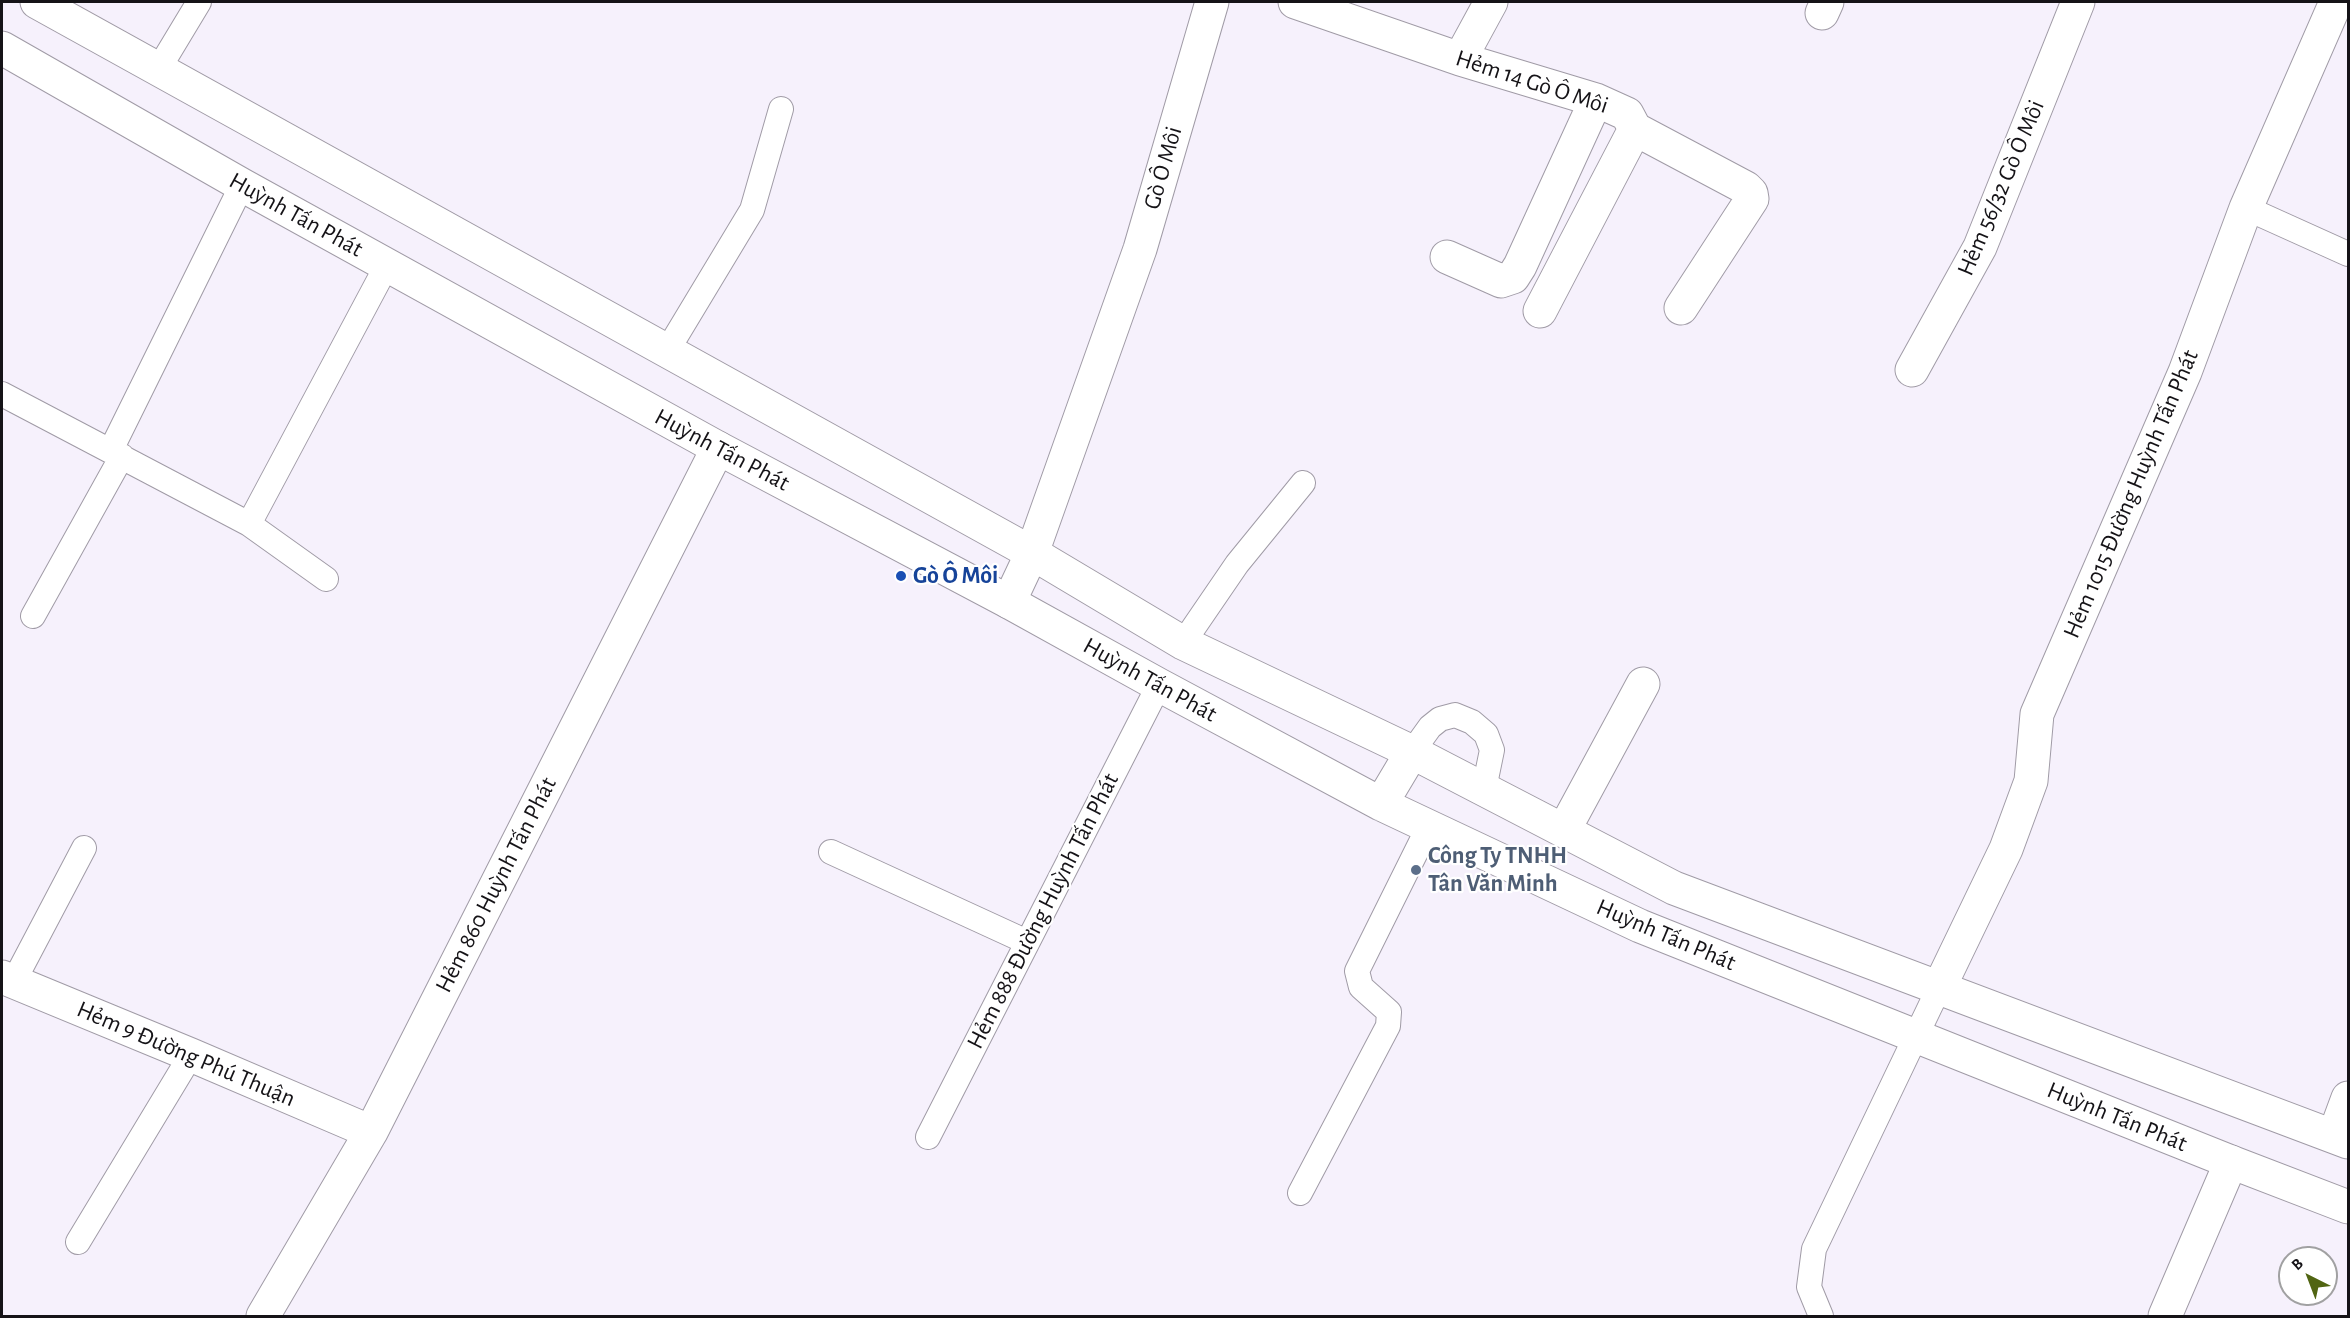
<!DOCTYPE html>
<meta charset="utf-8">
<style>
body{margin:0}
#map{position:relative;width:2350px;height:1318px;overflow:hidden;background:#f6f1fc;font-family:"Alegreya Sans",sans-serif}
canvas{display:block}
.frame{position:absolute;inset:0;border:3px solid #151317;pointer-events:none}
.north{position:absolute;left:2278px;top:1246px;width:60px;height:60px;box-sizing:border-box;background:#fff;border:2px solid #a1a1a2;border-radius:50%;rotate:318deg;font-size:16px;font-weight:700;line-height:24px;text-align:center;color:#151317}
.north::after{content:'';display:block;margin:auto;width:21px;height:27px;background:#516512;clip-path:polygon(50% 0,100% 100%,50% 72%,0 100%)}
</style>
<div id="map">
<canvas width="2350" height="1318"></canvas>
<div class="frame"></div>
<div class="north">B</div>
</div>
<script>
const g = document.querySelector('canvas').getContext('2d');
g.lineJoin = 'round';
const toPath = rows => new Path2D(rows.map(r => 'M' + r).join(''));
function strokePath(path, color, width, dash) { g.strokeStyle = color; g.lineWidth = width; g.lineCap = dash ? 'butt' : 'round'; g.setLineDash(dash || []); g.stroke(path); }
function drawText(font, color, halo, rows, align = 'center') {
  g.font = font + ' "Alegreya Sans",sans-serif'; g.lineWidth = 4.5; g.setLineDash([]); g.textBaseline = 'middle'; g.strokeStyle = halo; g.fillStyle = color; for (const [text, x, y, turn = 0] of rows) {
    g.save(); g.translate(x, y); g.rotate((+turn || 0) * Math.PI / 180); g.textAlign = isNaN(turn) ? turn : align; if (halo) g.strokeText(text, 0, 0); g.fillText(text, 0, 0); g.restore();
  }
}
const lane = toPath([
 [158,70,199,2],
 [2246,208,2348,254],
 [667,351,752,210,781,109],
 [2,394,249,524,326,579],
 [111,450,242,185],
 [249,524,387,265],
 [33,616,122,456],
 [1183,643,1237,564,1303,483],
 [1412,752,1430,727,1440,719,1455,715,1472,722,1486,734,1492,750,1484,789],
 [831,852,1027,942],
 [14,981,84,848],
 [928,1137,1159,685],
 [1300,1193,1388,1026,1389,1012,1361,987,1357,971,1429,826],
 [78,1242,191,1055],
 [1821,1316,1809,1287,1814,1249,1939,988]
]);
const street = toPath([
 [1295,2,1460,59,1596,100,1627,114,1635,129,1540,311],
 [1822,13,1827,2],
 [1460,59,1491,2],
 [1635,129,1746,188,1751,193,1752,199,1681,308],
 [1447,257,1501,281,1513,277,1520,266,1596,100],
 [1912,370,1980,247,2078,2],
 [1564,830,1643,684],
 [2,977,191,1055,371,1132],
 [1939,988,2006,849,2031,781,2037,714,2185,372,2246,208,2336,2],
 [2334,1136,2348,1098],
 [263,1316,371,1132,718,448],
 [2165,1316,2231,1162]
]);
const secondary = toPath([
 [1009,602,1032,553,1140,249,1212,2]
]);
const primary = toPath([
 [37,2,1032,553,1183,643,1412,752,1674,888,2348,1142],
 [2,48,242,185,718,448,1009,602,1159,685,1381,804,1640,926,2231,1162,2348,1207],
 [1381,804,1412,752]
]);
const markers = [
 [901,576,6,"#1a4fb4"],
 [1416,870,6,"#5c6f8a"]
];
const streetNames = [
 ["Hẻm 14 Gò Ô Môi",1532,82,18],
 ["Gò Ô Môi",1163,168,-74],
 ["Hẻm 56/32 Gò Ô Môi",2001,188,-67],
 ["Huỳnh Tấn Phát",296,215,29],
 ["Huỳnh Tấn Phát",722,450,28],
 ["Hẻm 1015 Đường Huỳnh Tấn Phát",2131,494,-67],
 ["Huỳnh Tấn Phát",1150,680,29],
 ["Hẻm 860 Huỳnh Tấn Phát",496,885,-63],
 ["Hẻm 888 Đường Huỳnh Tấn Phát",1043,911,-63],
 ["Huỳnh Tấn Phát",1666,935,23],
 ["Hẻm 9 Đường Phú Thuận",186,1054,23],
 ["Huỳnh Tấn Phát",2117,1117,22]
];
const transitNames = [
 ["Gò Ô Môi",913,576]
];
const serviceNames = [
 ["Công Ty TNHH",1428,856],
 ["Tân Văn Minh",1428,884]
];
strokePath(lane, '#a09ba6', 26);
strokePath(street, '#a09ba6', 35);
strokePath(secondary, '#a09ba6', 35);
strokePath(primary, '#a09ba6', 35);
strokePath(lane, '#fff', 24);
strokePath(street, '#fff', 33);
strokePath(secondary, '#fff', 33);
strokePath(primary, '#fff', 33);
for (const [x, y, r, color] of markers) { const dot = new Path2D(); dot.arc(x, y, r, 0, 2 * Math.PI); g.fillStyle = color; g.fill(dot); strokePath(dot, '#fff', 2); }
drawText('24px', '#151317', '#fff', streetNames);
drawText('bold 24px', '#164399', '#fff', transitNames, 'left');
drawText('bold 24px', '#4e5e75', '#fff', serviceNames, 'left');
</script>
